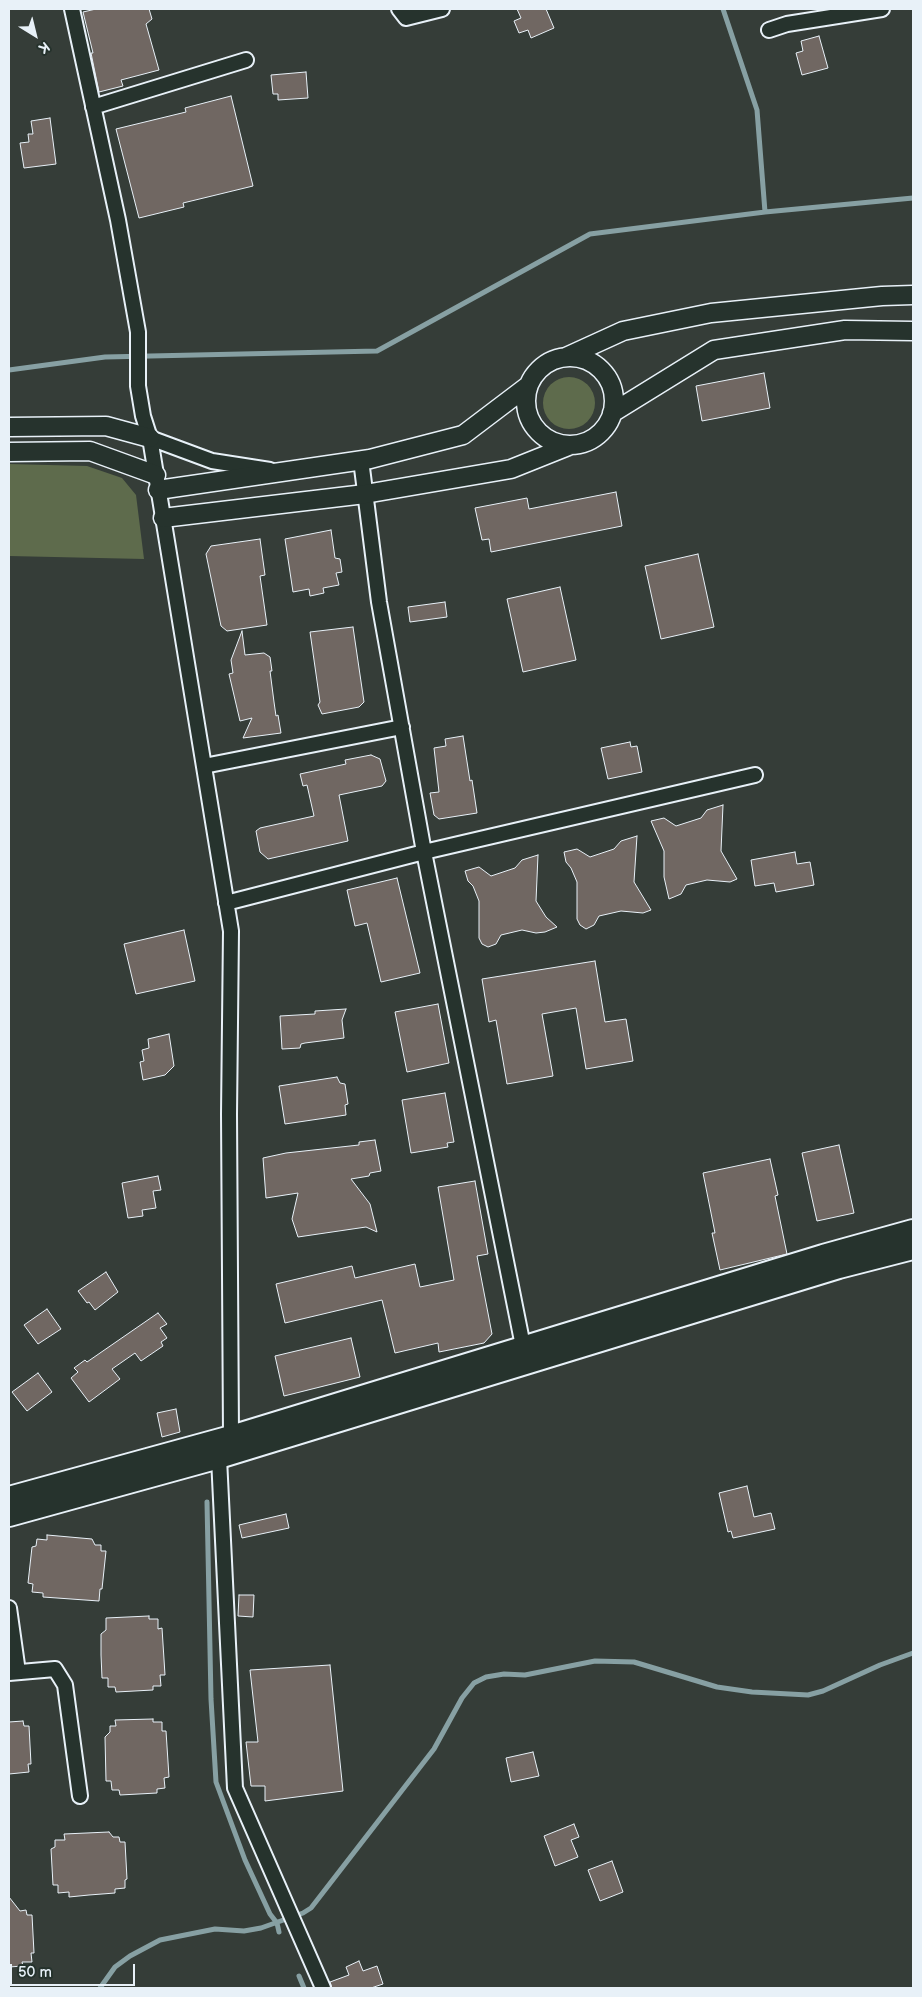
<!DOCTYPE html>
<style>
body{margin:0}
#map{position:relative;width:922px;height:1997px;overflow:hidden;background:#353d38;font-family:"Balsamiq Sans",sans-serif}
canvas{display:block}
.frame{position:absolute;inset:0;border:10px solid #e8f1f8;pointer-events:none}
.north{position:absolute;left:10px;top:10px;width:50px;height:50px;-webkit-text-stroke:4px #26332d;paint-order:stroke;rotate:144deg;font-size:14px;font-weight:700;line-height:20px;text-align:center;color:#e8f1f8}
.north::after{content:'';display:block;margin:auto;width:18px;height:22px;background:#e8f1f8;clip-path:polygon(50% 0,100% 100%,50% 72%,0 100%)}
.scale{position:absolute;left:10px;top:1964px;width:125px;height:22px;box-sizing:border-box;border:2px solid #e8f1f8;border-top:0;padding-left:6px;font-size:15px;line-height:18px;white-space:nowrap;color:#e8f1f8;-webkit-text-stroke:4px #26332d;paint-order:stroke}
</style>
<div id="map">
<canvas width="922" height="1997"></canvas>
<div class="frame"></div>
<div class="north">K</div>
<div class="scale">50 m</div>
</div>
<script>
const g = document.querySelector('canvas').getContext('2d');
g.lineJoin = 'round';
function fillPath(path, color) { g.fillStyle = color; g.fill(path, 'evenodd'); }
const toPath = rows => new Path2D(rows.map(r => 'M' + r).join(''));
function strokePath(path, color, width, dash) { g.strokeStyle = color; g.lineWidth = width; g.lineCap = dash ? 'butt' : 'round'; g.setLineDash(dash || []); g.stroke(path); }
const green = toPath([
 '543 403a26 26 0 1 1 52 0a26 26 0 1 1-52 0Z',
 [9,464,87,466,122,478,136,495,144,559,9,556]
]);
const stream = toPath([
 [723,9,757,110,765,212],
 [9,370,105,357,377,351,590,234,765,212,913,198],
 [207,1502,211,1699,216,1782,245,1860,270,1914,277,1923,279,1932],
 [299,1976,304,1988],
 [100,1988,115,1967,130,1956,160,1940,215,1929,244,1931,261,1928,303,1913,311,1908,434,1749,462,1698,474,1683,486,1677,504,1674,525,1675,595,1661,634,1662,717,1687,752,1692,808,1695,823,1691,880,1665,913,1653]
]);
const building = toPath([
 [96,9,149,9,152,19,146,24,159,70,121,80,123,86,99,92,91,53,93,53,83,12,96,9],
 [517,9,546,9,554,28,531,38,528,30,519,33,514,21,521,18,517,9],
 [819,36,828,68,802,75,796,53,803,51,801,41,819,36],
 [306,72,308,98,278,100,278,94,273,94,271,75,306,72],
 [231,96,253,186,183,203,184,207,139,218,116,129,186,112,185,108,231,96],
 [50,118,56,164,24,168,20,143,29,142,28,134,33,134,31,121,50,118],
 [764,373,770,408,702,421,696,386,764,373],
 [616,492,622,526,491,552,489,539,482,540,475,508,527,498,529,509,616,492],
 [331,530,335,558,340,559,342,572,336,573,339,585,323,588,324,593,310,596,309,589,293,592,285,539,331,530],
 [260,539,265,575,260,576,267,625,227,631,221,626,206,554,211,546,260,539],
 [698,554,714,627,661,639,645,566,698,554],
 [560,587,576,660,523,672,507,599,560,587],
 [445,602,447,617,410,622,408,607,445,602],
 [353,627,364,702,359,707,322,714,318,705,320,702,310,632,353,627],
 [242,631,245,655,264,653,270,657,272,671,270,671,274,702,276,716,278,715,281,733,243,738,252,718,240,721,229,674,233,673,231,660,242,631],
 [463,736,470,781,472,780,477,813,439,819,434,815,430,793,439,792,434,748,446,746,445,739,463,736],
 [630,742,631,747,637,746,642,772,608,779,601,748,630,742],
 [371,755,380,759,386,781,382,786,339,795,348,841,268,859,260,852,256,831,260,828,314,816,307,785,303,786,300,774,346,764,345,760,371,755],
 [723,805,721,851,737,879,730,882,707,880,686,885,681,894,669,899,664,877,664,851,651,821,664,818,676,826,701,818,707,810,723,805],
 [637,836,634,882,651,910,643,913,621,911,599,916,594,925,586,929,580,925,577,919,577,882,571,868,566,862,564,852,577,849,590,857,614,849,621,841,637,836],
 [795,852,797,864,810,862,814,885,776,892,774,883,755,886,751,860,795,852],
 [538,855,536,901,546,917,557,927,545,932,536,933,522,930,501,935,496,944,488,947,482,944,479,938,479,901,473,886,468,881,465,871,479,867,491,876,515,868,522,860,538,855],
 [397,878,420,973,381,982,367,923,355,926,347,890,397,878],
 [184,930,195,981,136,994,124,944,184,930],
 [595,961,605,1022,626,1019,633,1061,586,1069,576,1008,542,1014,553,1076,507,1084,496,1020,489,1022,482,979,595,961],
 [438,1004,449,1063,407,1072,395,1012,438,1004],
 [346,1009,342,1020,344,1038,305,1043,301,1044,300,1048,282,1049,280,1016,315,1014,315,1011,346,1009],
 [169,1034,174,1066,165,1075,143,1080,140,1062,144,1061,142,1050,149,1048,148,1039,169,1034],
 [337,1077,340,1083,345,1084,348,1104,345,1105,346,1115,285,1124,279,1086,337,1077],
 [445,1093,454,1142,447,1143,448,1147,411,1153,402,1100,445,1093],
 [375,1140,381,1171,370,1173,369,1176,351,1179,370,1204,377,1232,366,1227,298,1237,292,1219,298,1193,266,1198,263,1158,286,1153,359,1145,359,1142,375,1140],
 [839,1145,854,1213,817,1221,802,1153,839,1145],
 [770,1159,778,1195,775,1196,787,1254,720,1270,712,1233,715,1233,703,1173,770,1159],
 [158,1176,161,1190,153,1191,156,1208,142,1210,143,1216,128,1218,122,1183,158,1176],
 [475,1181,488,1254,477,1256,492,1334,484,1343,439,1352,438,1343,395,1353,382,1300,285,1323,276,1284,352,1266,355,1278,415,1264,420,1287,454,1280,438,1187,475,1181],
 [106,1272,118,1292,95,1310,89,1302,87,1303,78,1291,106,1272],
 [47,1309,61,1329,38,1344,24,1325,47,1309],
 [158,1313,167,1324,160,1328,167,1338,161,1342,163,1346,141,1361,135,1353,112,1369,120,1379,89,1402,71,1378,78,1372,74,1368,85,1360,87,1362,158,1313],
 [351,1338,360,1377,284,1396,275,1356,351,1338],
 [38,1373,52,1392,27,1411,12,1392,38,1373],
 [176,1409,180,1432,162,1437,157,1413,176,1409],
 [747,1486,754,1517,771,1513,775,1529,733,1538,731,1531,728,1532,719,1493,747,1486],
 [286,1514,289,1528,242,1538,239,1525,286,1514],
 [47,1535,92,1539,95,1545,101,1545,101,1551,106,1551,102,1589,100,1589,99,1601,43,1597,43,1593,32,1592,33,1584,28,1583,32,1547,36,1546,37,1539,47,1540,47,1535],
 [239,1595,254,1595,253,1617,238,1616,239,1595],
 [149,1616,149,1619,158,1619,158,1629,162,1628,165,1675,160,1675,161,1686,153,1686,153,1690,116,1692,115,1687,108,1687,108,1678,102,1678,101,1655,101,1634,106,1630,106,1618,149,1616],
 [330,1665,343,1791,265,1801,265,1786,251,1786,246,1742,258,1742,250,1670,330,1665],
 [153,1719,153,1722,162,1722,162,1731,166,1731,169,1777,164,1778,165,1788,157,1789,157,1793,120,1795,119,1790,112,1790,111,1781,106,1781,105,1737,110,1732,110,1726,116,1726,115,1720,153,1719],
 [23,1721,24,1726,29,1726,31,1764,28,1764,29,1772,9,1774,9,1722,23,1721],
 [533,1752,539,1776,511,1782,506,1758,533,1752],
 [574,1824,579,1837,571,1840,578,1857,555,1866,544,1836,574,1824],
 [109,1832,113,1837,119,1837,120,1842,125,1842,127,1879,125,1880,125,1888,115,1889,115,1893,89,1895,69,1897,69,1892,58,1893,58,1885,53,1885,51,1849,55,1847,55,1840,65,1840,64,1834,109,1832],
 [612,1861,623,1892,600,1901,588,1870,612,1861],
 [9,1897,20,1911,26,1910,27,1915,32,1915,34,1953,31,1953,32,1962,22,1962,23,1966,9,1967,9,1897],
 [359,1961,363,1971,377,1966,383,1984,371,1988,332,1988,330,1982,349,1975,346,1967,359,1961]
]);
const minor = toPath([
 [72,9,118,220,138,332,138,386,143,416,150,438,231,931,229,1114,231,1436,219,1458,235,1788,323,1988],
 [399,9,406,18,442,9],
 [769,30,787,24,882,9],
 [93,107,246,60],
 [150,438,212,461,270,470],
 [361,460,379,602,424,852,523,1346],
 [204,766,402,727],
 [226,903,424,852,755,775],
 [9,1608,18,1672],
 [9,1673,55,1669,65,1685,80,1796]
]);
const tertiary = toPath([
 [566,357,623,331,711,313,882,296,913,295],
 '526 401a44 44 0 1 1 88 0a44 44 0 1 1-88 0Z',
 [612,413,714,350,845,330,913,331],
 [9,427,106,426,150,438],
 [9,452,90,451,156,475],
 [158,490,370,459,463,435,529,385],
 [163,518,365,494,511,469,571,445]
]);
const secondary = toPath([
 [9,1497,231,1436,823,1255,913,1230],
 [9,1516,219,1458,839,1268,913,1249]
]);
fillPath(green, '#5e6b4c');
strokePath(stream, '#87a0a3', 5);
fillPath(building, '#706762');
strokePath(building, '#e8f1f8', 1);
strokePath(minor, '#e8f1f8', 18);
strokePath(tertiary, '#e8f1f8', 21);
strokePath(secondary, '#e8f1f8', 24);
strokePath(minor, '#26332d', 14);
strokePath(tertiary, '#26332d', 18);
strokePath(secondary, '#26332d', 20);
</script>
